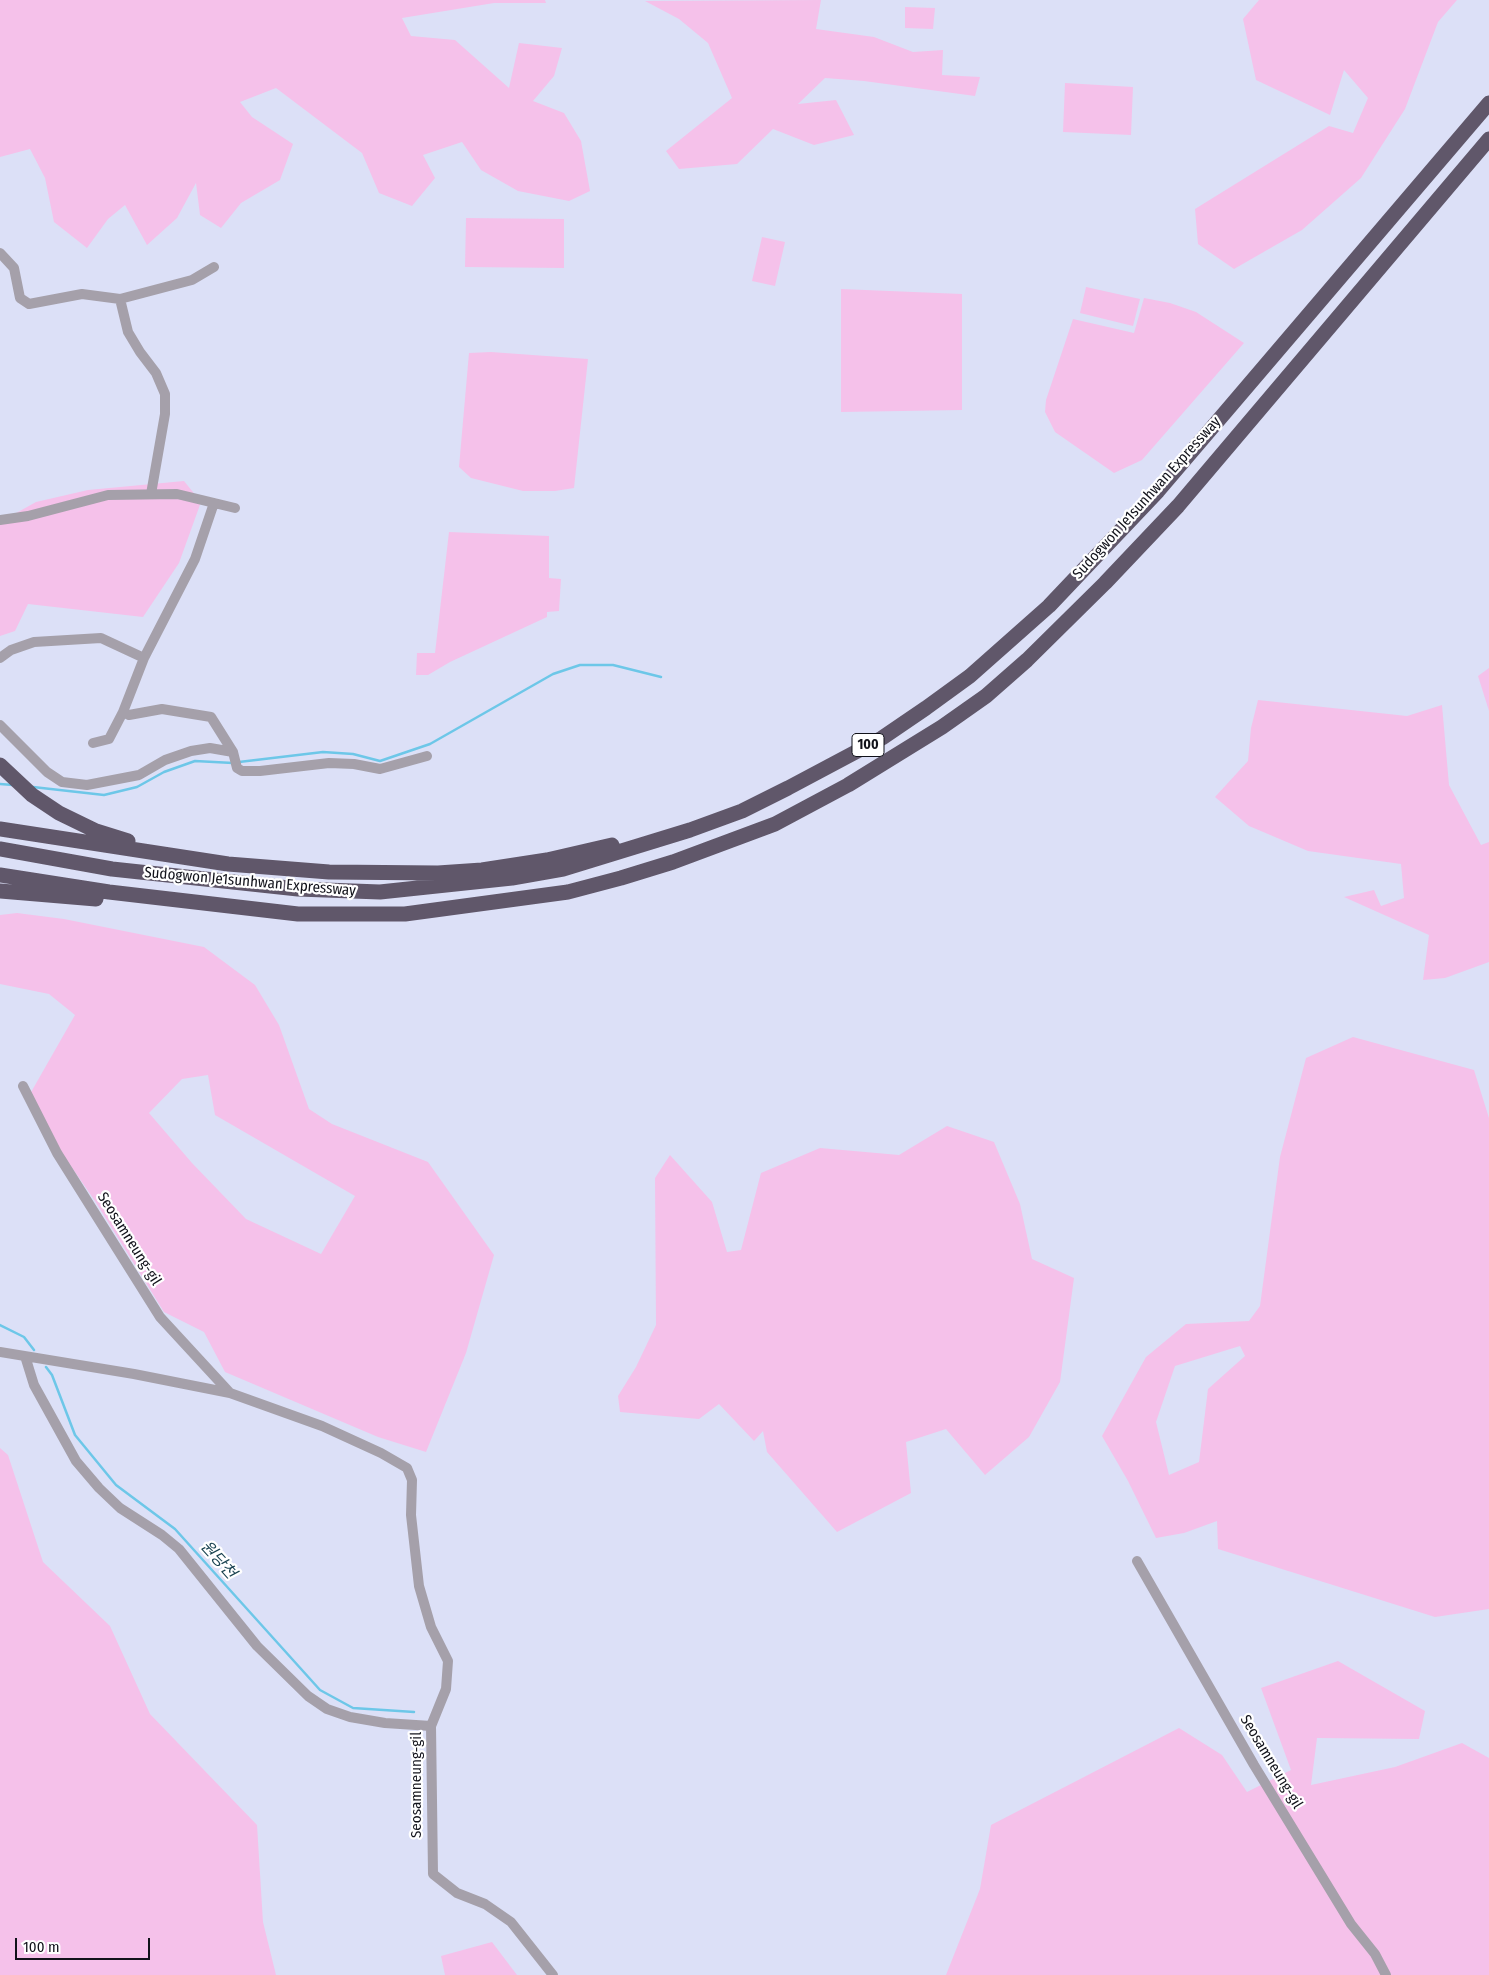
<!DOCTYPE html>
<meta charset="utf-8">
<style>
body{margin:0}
#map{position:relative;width:1489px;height:1975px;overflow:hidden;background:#dce0f7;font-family:"Fira Sans Condensed",sans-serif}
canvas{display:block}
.scale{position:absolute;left:15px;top:1938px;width:135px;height:22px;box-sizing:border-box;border:2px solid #11121a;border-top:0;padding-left:6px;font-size:15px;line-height:18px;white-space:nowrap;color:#11121a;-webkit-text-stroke:4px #fff;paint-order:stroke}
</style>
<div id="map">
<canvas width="1489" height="1975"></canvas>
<div class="scale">100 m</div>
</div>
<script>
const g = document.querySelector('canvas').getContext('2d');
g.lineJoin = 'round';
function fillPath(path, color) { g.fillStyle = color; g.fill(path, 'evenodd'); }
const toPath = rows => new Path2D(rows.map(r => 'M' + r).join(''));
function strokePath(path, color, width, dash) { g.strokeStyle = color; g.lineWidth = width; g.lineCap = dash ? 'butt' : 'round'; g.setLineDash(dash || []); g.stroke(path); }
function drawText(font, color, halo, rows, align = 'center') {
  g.font = font + ' "Fira Sans Condensed","Noto Sans KR",sans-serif'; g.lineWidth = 4.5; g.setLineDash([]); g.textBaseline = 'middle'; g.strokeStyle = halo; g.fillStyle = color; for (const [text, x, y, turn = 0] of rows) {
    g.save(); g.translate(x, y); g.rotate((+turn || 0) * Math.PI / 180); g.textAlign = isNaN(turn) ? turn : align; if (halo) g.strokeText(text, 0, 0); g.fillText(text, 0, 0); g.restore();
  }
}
const green = toPath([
 [0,0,545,0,546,3,494,3,402,18,411,36,455,40,509,88,519,43,562,48,554,76,533,101,564,113,581,141,590,191,569,201,518,191,481,170,462,142,423,155,435,178,412,206,379,193,362,153,276,88,240,102,252,117,293,144,280,180,241,203,221,228,200,215,196,183,177,218,147,245,125,205,108,219,87,248,54,222,45,178,30,149,0,157],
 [821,0,816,29,874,37,913,52,943,50,942,75,980,77,975,96,864,81,825,78,798,104,836,100,854,135,814,145,773,129,737,164,679,169,666,151,732,98,708,43,679,19,645,1],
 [1259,0,1457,0,1438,22,1405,109,1361,178,1302,230,1234,269,1198,244,1195,209,1329,126,1353,133,1368,98,1344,70,1330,115,1256,80,1243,19],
 [905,7,935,8,933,29,905,28],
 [1065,83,1133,87,1131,135,1063,132],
 [466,218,564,219,564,268,465,267],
 [762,237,785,242,775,286,752,281],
 [1086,287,1140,299,1133,326,1080,313],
 [841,289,962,294,962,410,841,412],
 [1144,298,1170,303,1196,312,1244,343,1142,460,1114,473,1055,432,1045,412,1046,400,1073,319,1134,333],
 [491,352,588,359,574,488,555,491,523,491,471,478,459,467,469,353],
 [184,481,201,502,179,563,143,617,28,604,15,631,0,636,0,522,36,502,88,490],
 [449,532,549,536,549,578,561,579,559,611,547,612,547,617,450,662,428,675,416,675,417,653,435,653],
 [1489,668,1489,711,1478,676],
 [1258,700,1407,716,1442,705,1449,785,1481,845,1489,842,1489,962,1445,978,1423,980,1429,935,1344,897,1374,890,1381,906,1404,898,1401,864,1308,851,1249,826,1215,797,1248,761,1251,728],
 [17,913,64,919,204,947,255,985,279,1025,309,1109,332,1124,428,1162,494,1255,466,1353,426,1452,378,1437,225,1372,204,1332,164,1312,95,1201,26,1101,75,1015,49,994,0,984,0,915],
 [208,1075,215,1115,355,1196,321,1254,246,1219,192,1163,149,1113,182,1079],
 [1353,1037,1474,1070,1489,1118,1489,1609,1435,1617,1218,1549,1217,1521,1184,1533,1156,1538,1128,1481,1102,1436,1146,1357,1186,1324,1249,1321,1260,1306,1280,1157,1306,1058],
 [1240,1346,1245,1356,1208,1389,1199,1462,1169,1475,1156,1422,1175,1366],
 [947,1126,994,1142,1020,1204,1032,1259,1074,1278,1060,1382,1029,1437,985,1475,946,1429,906,1442,911,1493,837,1532,767,1452,763,1431,754,1441,719,1404,699,1419,620,1412,618,1396,636,1367,656,1325,655,1178,670,1155,712,1202,727,1252,741,1250,761,1173,820,1148,899,1155],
 [0,1448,8,1455,43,1562,110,1626,150,1714,257,1825,263,1922,276,1975,0,1975],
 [1338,1661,1425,1711,1419,1739,1317,1738,1311,1785,1395,1767,1462,1743,1489,1758,1489,1975,946,1975,980,1889,991,1825,1179,1728,1222,1755,1247,1792,1291,1770,1261,1688],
 [492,1942,517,1975,445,1975,441,1956]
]);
const stream = toPath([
 [239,762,323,752,353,754,380,761,430,744,553,674,580,665,613,665,661,677],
 [0,784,13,785],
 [33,787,104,795,137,787,164,772,195,761,233,763],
 [0,1325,24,1337,34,1350],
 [46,1367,52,1375,75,1435,116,1485,175,1529,320,1690,353,1708,414,1712]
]);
const minor = toPath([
 [0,253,14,268,20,298,29,304,82,294,120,299,192,280,214,267],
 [120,299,128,332,140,352,156,373,165,394,165,414,151,494],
 [0,520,28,516,108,495,177,494,235,508],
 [0,658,11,650,34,642,101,638,144,658],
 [123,712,129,715,162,709,211,717,233,752,237,768,242,771,260,771,329,763,354,764,380,769,427,756],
 [0,725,47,772,62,782,87,785,139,775,165,760,191,751,210,748,233,752],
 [93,743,109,739,123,712,144,658,195,559,214,503],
 [23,1086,57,1153,160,1317,230,1393],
 [0,1352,134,1374,230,1393,322,1426,381,1453,407,1468,412,1480,411,1515,419,1586,431,1627,448,1661,446,1689,431,1726,433,1874,457,1893,485,1904,511,1922,553,1975],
 [25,1356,34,1385,76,1461,99,1488,120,1508,162,1535,179,1549,257,1646,308,1696,327,1709,350,1717,385,1723,431,1726],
 [1137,1561,1254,1765,1351,1924,1375,1954,1386,1975]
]);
const highway = toPath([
 [0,765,32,795,59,813,96,831,128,841],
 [0,829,228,864,329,872,438,873,482,870,547,860,612,845],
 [0,849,112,869,298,889,380,892,512,878,563,869,690,830,742,811,788,788,882,738,926,708,970,676,1049,606,1158,491,1489,103],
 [0,875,109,892,298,914,405,914,568,892,621,878,673,862,775,824,848,785,942,727,986,696,1027,660,1105,583,1178,506,1489,139],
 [0,891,96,899]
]);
const shields = [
 [868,745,32]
];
const shieldNames = [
 ["100",868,745]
];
const streetNames = [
 ["Sudogwon Je1sunhwan Expressway",1147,498,-48],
 ["Sudogwon Je1sunhwan Expressway",250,882,5],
 ["Seosamneung-gil",129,1239,58],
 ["Seosamneung-gil",1271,1762,59],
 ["Seosamneung-gil",417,1785,-90]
];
const waterNames = [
 ["원당천",218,1560,48]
];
fillPath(green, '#f5c1ea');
strokePath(stream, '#6dc7e8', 2.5);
strokePath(minor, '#a5a0aa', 10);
strokePath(highway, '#60576a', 15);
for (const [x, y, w] of shields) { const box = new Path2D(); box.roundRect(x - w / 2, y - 11.5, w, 23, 4); g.fillStyle = '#fff'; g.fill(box); strokePath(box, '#11121a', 1); }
drawText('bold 14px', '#11121a', null, shieldNames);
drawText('15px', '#11121a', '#fff', streetNames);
drawText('italic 16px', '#194250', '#fff', waterNames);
</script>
